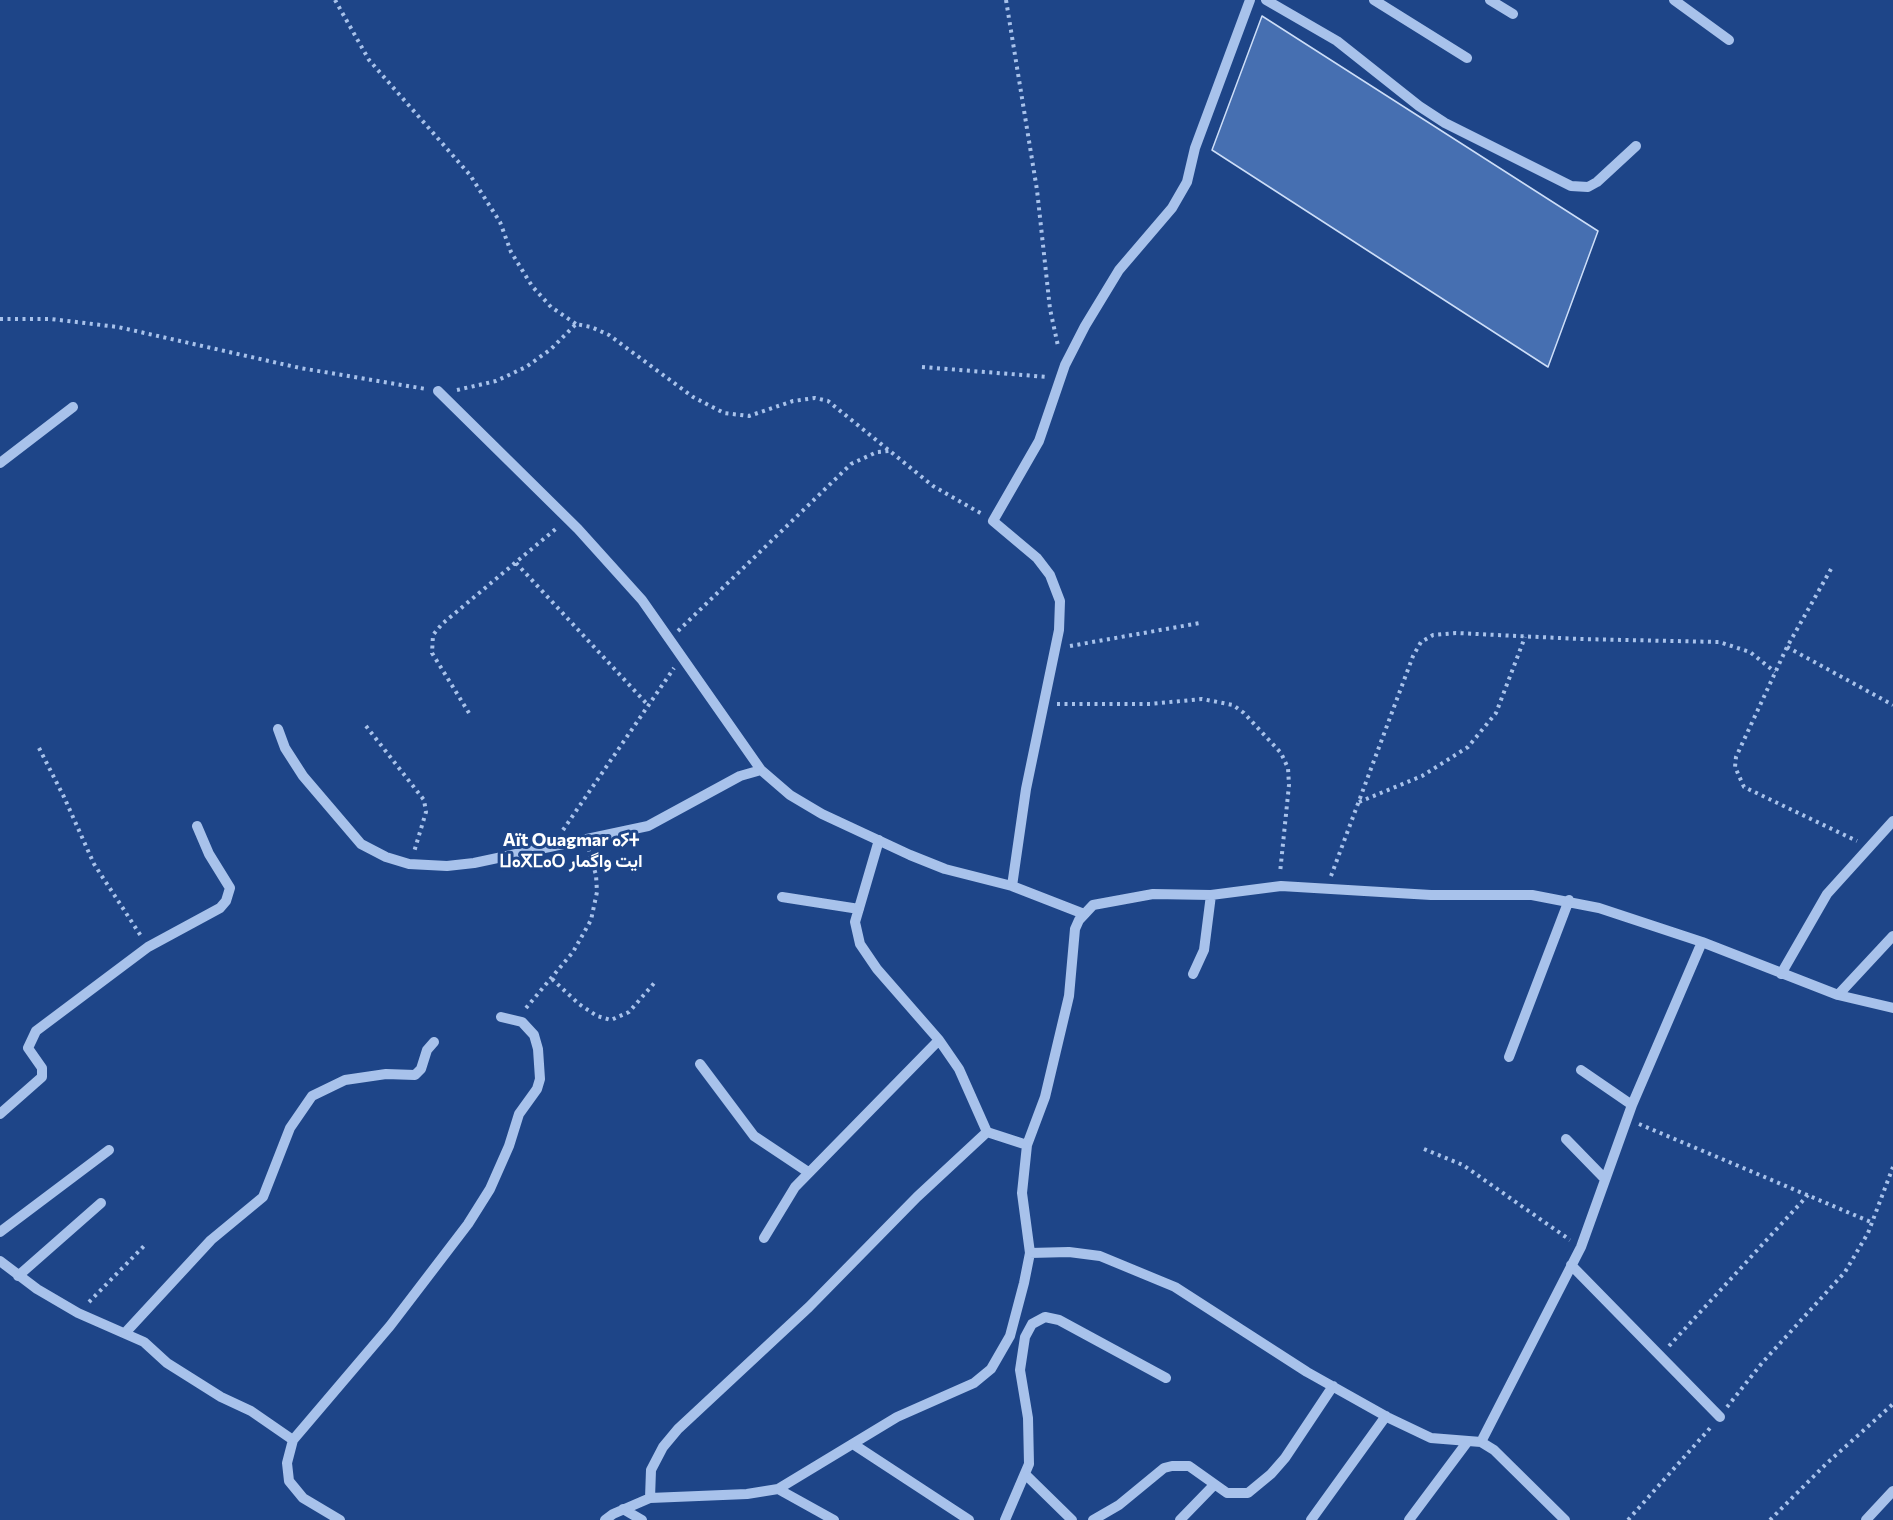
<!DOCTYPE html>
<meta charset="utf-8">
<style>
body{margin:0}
canvas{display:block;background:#1e4588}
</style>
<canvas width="1893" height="1520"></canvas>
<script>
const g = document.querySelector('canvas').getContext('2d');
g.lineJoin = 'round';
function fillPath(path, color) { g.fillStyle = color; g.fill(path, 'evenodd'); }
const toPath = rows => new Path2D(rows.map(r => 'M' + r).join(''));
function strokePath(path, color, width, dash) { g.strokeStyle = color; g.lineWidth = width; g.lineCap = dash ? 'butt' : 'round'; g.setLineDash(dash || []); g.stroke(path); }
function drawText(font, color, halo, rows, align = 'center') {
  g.font = font + ' Commissioner,Vazirmatn,"Noto Sans Tifinagh",sans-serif'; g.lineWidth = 6; g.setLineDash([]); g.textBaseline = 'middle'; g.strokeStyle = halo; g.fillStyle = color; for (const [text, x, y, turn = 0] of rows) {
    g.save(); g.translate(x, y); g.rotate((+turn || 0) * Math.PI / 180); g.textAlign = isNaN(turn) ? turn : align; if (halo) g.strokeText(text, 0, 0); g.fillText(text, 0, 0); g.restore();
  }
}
const building = toPath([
 [1262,16,1598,231,1548,367,1212,150,1262,16]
]);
const path = toPath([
 [335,0,369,60,470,175,500,222,511,252,532,286,551,307,576,324],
 [1006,0,1037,190,1050,309,1058,346],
 [0,319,51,319,118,327,300,368,426,389],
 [922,367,1048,377],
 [457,390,496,381,526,367,551,349,576,324,591,327,609,335,693,397,724,413,749,416,793,401,815,398,828,401,933,486,982,514],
 [516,563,648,705],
 [1831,569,1787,647,1736,757,1735,767,1744,787,1857,841],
 [678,631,851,464,877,452,889,451],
 [1070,646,1200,623],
 [1787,647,1893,705],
 [1057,704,1150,704,1202,699,1233,705,1244,713,1281,753,1288,768,1289,785,1280,873],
 [469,713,432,653,433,635,442,624,558,527],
 [366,726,424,800,426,812,414,852],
 [39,748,64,797,94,864,141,936],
 [1359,802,1422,776,1468,747,1496,713,1525,637],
 [563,830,674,668],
 [1331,876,1413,656,1421,642,1433,635,1456,633,1580,639,1719,642,1750,652,1775,672],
 [552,979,579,1004,597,1016,611,1020,629,1012,656,981],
 [526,1008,573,952,591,920,597,892,596,875,589,851],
 [1639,1124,1871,1222],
 [1424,1149,1463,1165,1570,1240],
 [89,1302,144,1246],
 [1669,1346,1808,1195],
 [1727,1407,1762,1363,1845,1272,1868,1233,1893,1167],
 [1628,1520,1711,1427],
 [1770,1520,1826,1464,1893,1404]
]);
const minor = toPath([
 [1266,0,1337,41,1419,106,1445,123,1571,186,1588,187,1597,182,1636,146],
 [1374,0,1467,58],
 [1490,0,1513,14],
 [1674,0,1729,40],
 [438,391,578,529,642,600,761,770],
 [0,463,73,407],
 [278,729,285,748,303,776,361,844,386,857,409,864,447,866,474,863,648,826,740,776,761,770,790,795,822,814,910,855,945,869,1012,886,1084,914],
 [879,840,855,922,860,944,877,969,939,1040,959,1069,987,1132,1027,1145],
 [1012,886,1026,789,1059,630,1060,601,1050,575,1037,558,993,521,1039,441,1065,365,1085,326,1119,270,1172,208,1187,182,1195,148,1250,0],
 [782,897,859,909],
 [1193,974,1204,950,1211,895],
 [1781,974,1827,894,1893,821],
 [1838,995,1893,936],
 [1509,1057,1569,900],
 [700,1064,754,1136,808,1172],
 [1581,1070,1632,1105],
 [0,1114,42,1077,42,1068,28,1048,36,1031,148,947,220,908,226,901,230,888,209,854,197,826],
 [1566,1139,1604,1178],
 [0,1232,109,1150],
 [764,1238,795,1187,939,1040],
 [1030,1253,1069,1252,1100,1256,1175,1287,1307,1372,1389,1418,1431,1438,1481,1442,1494,1450,1565,1520],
 [0,1261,37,1289,78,1313,144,1342,167,1363,221,1397,251,1411,293,1440],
 [1571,1265,1720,1417],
 [18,1276,101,1203],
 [125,1333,211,1240,263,1197,290,1128,312,1096,345,1080,386,1074,415,1075,421,1069,427,1050,434,1042],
 [1481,1442,1581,1247,1632,1105,1702,942],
 [853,1444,969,1520],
 [1026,1475,1072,1520],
 [778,1489,834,1520],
 [650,1498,651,1470,663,1447,678,1429,809,1307,917,1197,987,1132],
 [623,1509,642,1520],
 [340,1520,303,1498,289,1481,287,1463,293,1440,390,1326,468,1224,490,1189,509,1146,519,1114,537,1089,540,1079,538,1049,534,1035,522,1022,501,1017],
 [605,1520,613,1514,650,1498,747,1494,778,1489,897,1417,974,1383,991,1369,1010,1336,1024,1283,1030,1253,1022,1193,1027,1145,1045,1097,1069,996,1075,929,1079,920,1093,905,1153,894,1211,895,1281,886,1431,895,1532,895,1599,908,1702,942,1838,995,1893,1008],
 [1005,1520,1029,1464,1028,1418,1020,1370,1025,1337,1032,1324,1045,1317,1059,1320,1166,1378],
 [1093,1520,1119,1505,1164,1468,1172,1466,1189,1466,1227,1493,1248,1493,1271,1474,1285,1458,1333,1386],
 [1180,1520,1214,1485],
 [1311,1520,1386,1416],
 [1409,1520,1468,1441],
 [1866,1520,1893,1491]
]);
const quarterNames = [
 ["Aït Ouagmar ⴰⵢⵜ",571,840],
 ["ⵡⴰⴳⵎⴰⵔ ايت واگمار",571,861]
];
fillPath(building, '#466fb1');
strokePath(building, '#cddef8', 1.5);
strokePath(path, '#a8c2eb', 4, [3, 4.5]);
strokePath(minor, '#a8c2eb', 10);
drawText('bold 18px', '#fff', '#1e4588', quarterNames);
</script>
